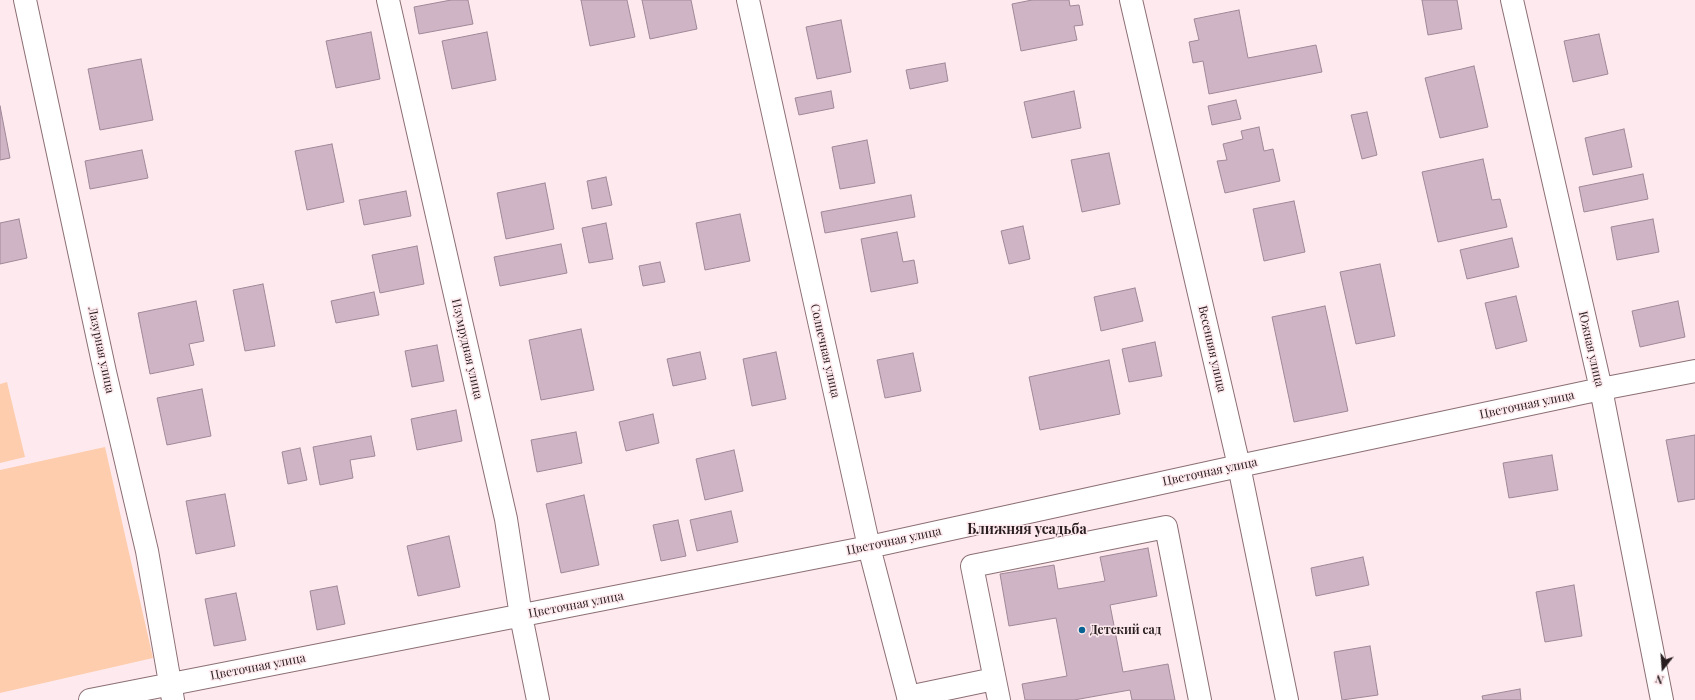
<!DOCTYPE html>
<meta charset="utf-8">
<style>
body{margin:0}
#map{position:relative;width:1695px;height:700px;overflow:hidden;background:#feeaee;font-family:"Playfair Display",serif}
canvas{display:block}
.north{position:absolute;left:1643px;top:648px;width:40px;height:40px;-webkit-text-stroke:3px #feeaee;paint-order:stroke;rotate:197deg;font-size:11px;font-weight:700;line-height:16px;text-align:center;color:#281d1f}
.north::after{content:'';display:block;margin:auto;width:14px;height:18px;background:#281d1f;clip-path:polygon(50% 0,100% 100%,50% 72%,0 100%)}
</style>
<div id="map">
<canvas width="1695" height="700"></canvas>
<div class="north">N</div>
</div>
<script>
const g = document.querySelector('canvas').getContext('2d');
g.lineJoin = 'round';
function fillPath(path, color) { g.fillStyle = color; g.fill(path, 'evenodd'); }
const toPath = rows => new Path2D(rows.map(r => 'M' + r).join(''));
function strokePath(path, color, width, dash) { g.strokeStyle = color; g.lineWidth = width; g.lineCap = dash ? 'butt' : 'round'; g.setLineDash(dash || []); g.stroke(path); }
function drawText(font, color, halo, rows, align = 'center') {
  g.font = font + ' "Playfair Display",serif'; g.lineWidth = 3; g.setLineDash([]); g.textBaseline = 'middle'; g.strokeStyle = halo; g.fillStyle = color; for (const [text, x, y, turn = 0] of rows) {
    g.save(); g.translate(x, y); g.rotate((+turn || 0) * Math.PI / 180); g.textAlign = isNaN(turn) ? turn : align; if (halo) g.strokeText(text, 0, 0); g.fillText(text, 0, 0); g.restore();
  }
}
const green = toPath([
 [7,382,25,457,0,463,0,384],
 [105,447,153,658,0,693,0,470]
]);
const building = toPath([
 [451,0,468,0,473,24,419,34,414,7,451,0],
 [581,0,627,0,635,37,590,46,581,0],
 [642,0,691,0,697,29,650,39,642,0],
 [1032,0,1069,0,1070,6,1079,5,1083,25,1074,26,1077,40,1021,51,1012,4,1032,0],
 [1422,0,1457,0,1462,29,1428,35,1422,0],
 [1239,10,1248,58,1316,45,1322,72,1209,94,1203,61,1193,63,1189,42,1199,40,1194,19,1239,10],
 [841,20,851,72,817,79,806,27,841,20],
 [371,32,380,79,336,88,326,41,371,32],
 [487,32,496,80,452,89,442,41,487,32],
 [1599,34,1608,74,1573,82,1564,41,1599,34],
 [141,59,153,120,100,130,88,69,141,59],
 [945,63,948,81,910,89,906,70,945,63],
 [1474,66,1488,127,1440,138,1425,78,1474,66],
 [831,91,834,108,799,115,795,98,831,91],
 [1074,91,1081,128,1032,138,1024,102,1074,91],
 [1236,100,1241,119,1212,125,1208,106,1236,100],
 [0,106,10,158,0,160,0,106],
 [1367,112,1377,155,1362,159,1351,115,1367,112],
 [1259,127,1264,151,1273,149,1280,181,1225,193,1217,161,1227,160,1223,144,1243,139,1241,131,1259,127],
 [1624,129,1632,167,1593,175,1585,138,1624,129],
 [867,140,875,183,840,189,832,147,867,140],
 [332,144,344,202,307,210,295,151,332,144],
 [142,150,148,178,90,189,85,161,142,150],
 [1109,153,1120,204,1082,212,1071,160,1109,153],
 [1483,159,1492,200,1500,199,1507,227,1438,242,1422,172,1483,159],
 [1643,174,1648,199,1584,212,1579,187,1643,174],
 [606,177,612,205,592,209,587,181,606,177],
 [545,183,554,229,506,239,497,193,545,183],
 [406,191,411,216,364,225,359,200,406,191],
 [911,195,915,217,825,233,821,212,911,195],
 [1294,201,1305,252,1264,261,1253,209,1294,201],
 [740,214,750,261,705,270,696,223,740,214],
 [19,219,27,258,0,264,0,223,19,219],
 [1653,219,1659,252,1617,260,1611,227,1653,219],
 [606,223,613,259,589,263,582,228,606,223],
 [1023,226,1030,259,1009,264,1001,231,1023,226],
 [897,232,903,262,914,260,918,283,871,292,861,239,897,232],
 [1512,238,1519,267,1467,279,1460,250,1512,238],
 [561,244,567,273,500,286,494,257,561,244],
 [417,246,424,284,380,293,372,255,417,246],
 [660,262,665,282,643,286,639,266,660,262],
 [1380,264,1395,336,1356,344,1340,272,1380,264],
 [263,284,275,346,245,351,233,290,263,284],
 [1135,288,1143,321,1101,331,1094,297,1135,288],
 [374,292,379,315,336,323,331,301,374,292],
 [1516,296,1527,341,1496,349,1485,303,1516,296],
 [196,301,204,341,189,344,194,365,150,374,138,313,196,301],
 [1678,301,1685,337,1640,347,1632,311,1678,301],
 [1325,306,1348,411,1294,422,1272,317,1325,306],
 [581,329,594,390,541,400,529,340,581,329],
 [1155,342,1162,376,1129,382,1122,349,1155,342],
 [437,345,444,381,412,387,405,351,437,345],
 [700,352,706,379,673,386,667,359,700,352],
 [776,352,786,399,752,406,743,359,776,352],
 [913,353,921,391,885,398,877,360,913,353],
 [1109,360,1120,414,1040,430,1029,377,1109,360],
 [202,389,211,436,167,445,157,398,202,389],
 [456,410,462,441,417,450,411,419,456,410],
 [653,414,659,443,626,451,619,422,653,414],
 [576,432,582,463,537,472,531,440,576,432],
 [1695,435,1695,499,1678,502,1666,440,1695,435],
 [371,436,375,456,350,460,353,478,320,485,313,447,371,436],
 [300,448,307,480,288,484,282,452,300,448],
 [734,450,743,491,705,500,696,459,734,450],
 [1552,455,1558,490,1509,498,1503,463,1552,455],
 [225,494,235,546,196,554,186,501,225,494],
 [584,495,599,565,561,573,546,504,584,495],
 [731,511,738,542,697,551,690,520,731,511],
 [678,520,686,556,661,561,653,525,678,520],
 [449,536,460,587,418,596,407,546,449,536],
 [1148,548,1157,596,1110,605,1123,672,1168,664,1175,700,1132,700,1130,690,1074,700,1025,700,1022,684,1067,676,1056,618,1009,626,1000,574,1054,565,1058,589,1105,581,1100,557,1148,548],
 [1363,557,1369,585,1316,596,1311,568,1363,557],
 [1574,585,1582,636,1545,642,1536,592,1574,585],
 [337,586,345,624,317,630,310,591,337,586],
 [236,593,246,640,214,646,205,599,236,593],
 [1370,646,1378,695,1342,700,1334,652,1370,646],
 [1520,689,1521,700,1483,700,1482,696,1520,689]
]);
const minor = toPath([
 [25,0,105,372,147,551,173,700],
 [388,0,506,519,521,616,538,700],
 [748,0,869,547,909,700],
 [1131,0,1239,466,1287,700],
 [1512,0,1601,389,1662,700],
 [908,697,994,679],
 [90,700,869,547,1239,466,1601,389,1695,371],
 [999,700,972,566,1166,527,1200,700]
]);
const markers = [
 [1082,630,4,"#086393"]
];
const streetNames = [
 ["Изумрудная улица",467,349,77],
 ["Весенняя улица",1212,349,77],
 ["Южная улица",1591,349,77],
 ["Лазурная улица",101,350,78],
 ["Солнечная улица",825,351,77],
 ["Цветочная улица",1527,405,-12],
 ["Цветочная улица",1210,472,-12],
 ["Цветочная улица",894,541,-12],
 ["Цветочная улица",576,605,-11],
 ["Цветочная улица",258,667,-11]
];
const poiNames = [
 ["Детский сад",1090,630]
];
const quarterNames = [
 ["Ближняя усадьба",1027,530]
];
fillPath(green, '#fecdad');
fillPath(building, '#ceb4c4');
strokePath(building, '#a18898', 1);
strokePath(minor, '#8b6f74', 24);
strokePath(minor, '#fff', 22);
for (const [x, y, r, color] of markers) { const dot = new Path2D(); dot.arc(x, y, r, 0, 2 * Math.PI); g.fillStyle = color; g.fill(dot); strokePath(dot, '#feeaee', 1.5); }
drawText('12px', '#281d1f', '#feeaee', streetNames);
drawText('bold 12px', '#281d1f', '#feeaee', poiNames, 'left');
drawText('bold 14px', '#281d1f', '#feeaee', quarterNames);
</script>
